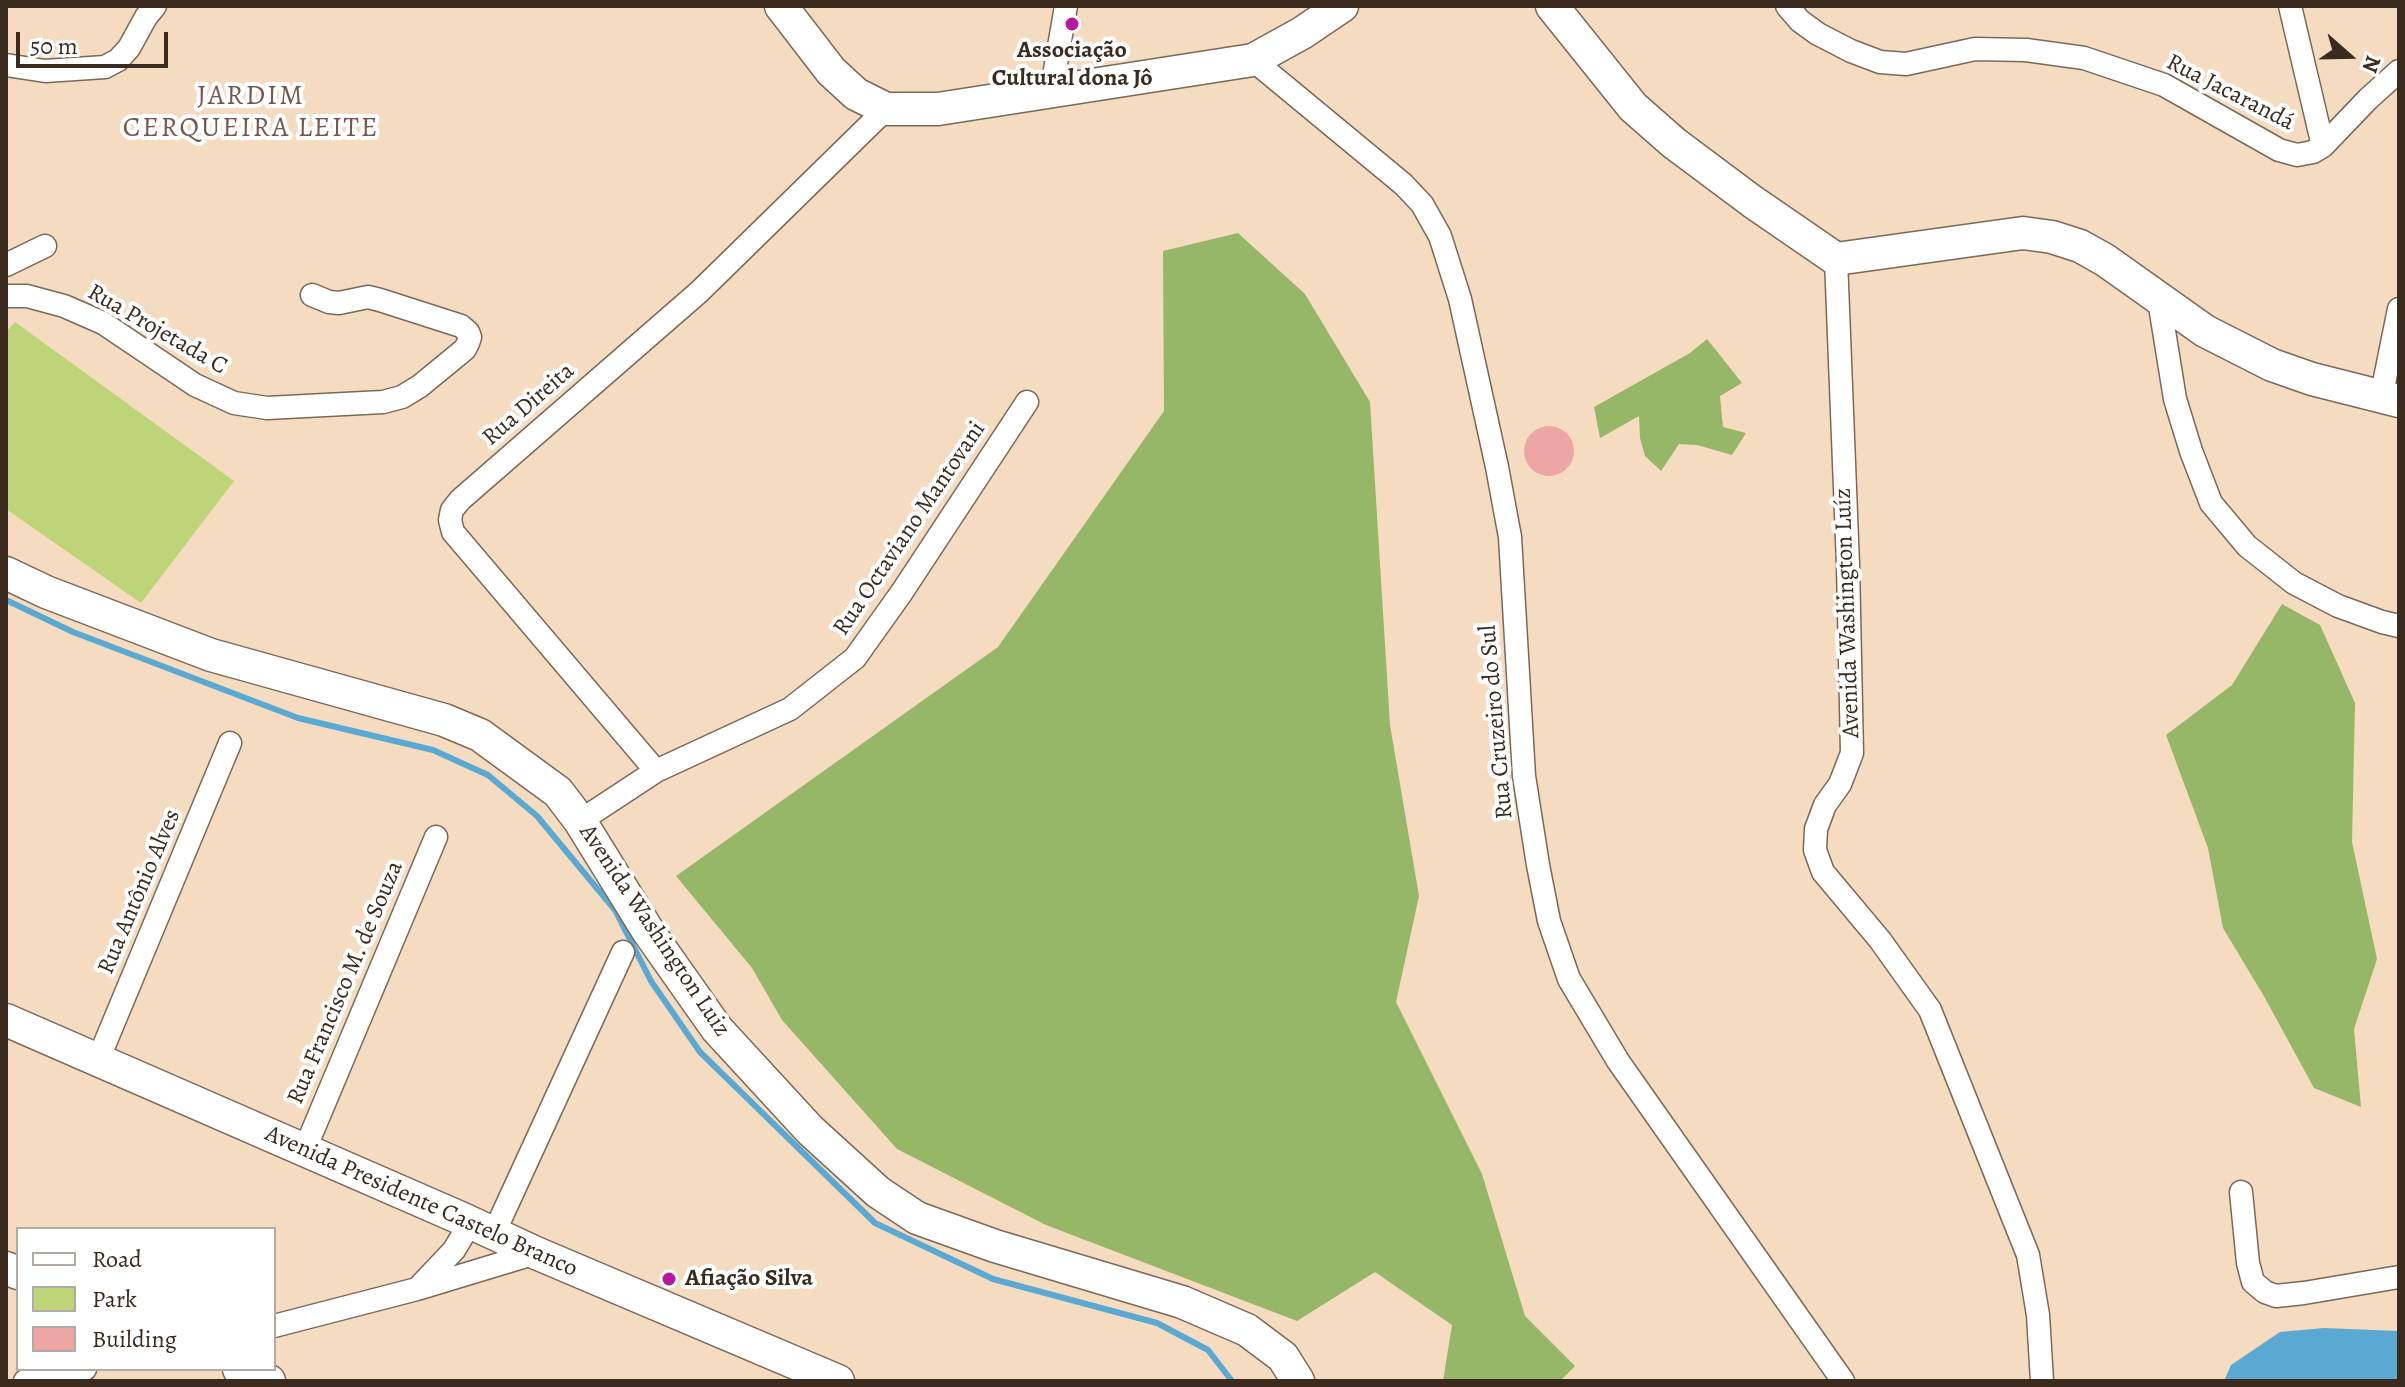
<!DOCTYPE html>
<meta charset="utf-8">
<style>
body{margin:0}
#map{position:relative;width:2405px;height:1387px;overflow:hidden;background:#f5dcc0;font-family:Alegreya,serif}
canvas{display:block}
.frame{position:absolute;inset:0;border:8px solid #3b2a1e;pointer-events:none}
.legend{position:absolute;left:16px;top:1227px;width:260px;height:144px;box-sizing:border-box;background:#fff;border:2px solid #b1aaa5;margin:0;padding:10px 14px;list-style:none;font-size:24px;color:#3b2a1e}
.legend li{display:flex;align-items:center;gap:16px;height:40px}
.legend b{width:40px;border:2px solid #b1aaa5}
.north{position:absolute;left:2309px;top:16px;width:80px;height:80px;-webkit-text-stroke:6px #fff;paint-order:stroke;rotate:110deg;font-size:22px;font-weight:700;line-height:32px;text-align:center;color:#3b2a1e}
.north::after{content:'';display:block;margin:auto;width:28px;height:36px;background:#3b2a1e;clip-path:polygon(50% 0,100% 100%,50% 72%,0 100%)}
.scale{position:absolute;left:16px;top:32px;width:152px;height:36px;box-sizing:border-box;border:4px solid #3b2a1e;border-top:0;padding-left:10px;font-size:24px;line-height:28px;white-space:nowrap;color:#3b2a1e;-webkit-text-stroke:6px #fff;paint-order:stroke}
</style>
<div id="map">
<canvas width="2405" height="1387"></canvas>
<div class="frame"></div>
<ul class="legend">
<li><b style="height:10px;background:#fff"></b>Road</li>
<li><b style="height:22px;background:#bdd478"></b>Park</li>
<li><b style="height:22px;background:#eea6a4"></b>Building</li>
</ul>
<div class="north">N</div>
<div class="scale">50 m</div>
</div>
<script>
const g = document.querySelector('canvas').getContext('2d');
g.lineJoin = 'round';
function fillPath(path, color) { g.fillStyle = color; g.fill(path, 'evenodd'); }
const toPath = rows => new Path2D(rows.map(r => 'M' + r).join(''));
function strokePath(path, color, width, dash) { g.strokeStyle = color; g.lineWidth = width; g.lineCap = dash ? 'butt' : 'round'; g.setLineDash(dash || []); g.stroke(path); }
function drawText(font, color, halo, rows, align = 'center') {
  g.font = font + ' Alegreya,serif'; g.lineWidth = 8; g.setLineDash([]); g.textBaseline = 'middle'; g.strokeStyle = halo; g.fillStyle = color; for (const [text, x, y, turn = 0] of rows) {
    g.save(); g.translate(x, y); g.rotate((+turn || 0) * Math.PI / 180); g.textAlign = isNaN(turn) ? turn : align; if (halo) g.strokeText(text, 0, 0); g.fillText(text, 0, 0); g.restore();
  }
}
const green = toPath([
 [15,322,234,481,141,603,6,509,6,332]
]);
const forest = toPath([
 [1238,233,1305,294,1370,402,1390,725,1419,896,1396,1002,1482,1174,1525,1316,1575,1366,1560,1381,1443,1381,1452,1325,1375,1272,1297,1321,1046,1225,897,1149,782,1020,752,968,676,876,998,647,1164,411,1163,251],
 [1707,339,1742,383,1720,396,1723,427,1746,433,1732,455,1697,445,1679,444,1661,471,1645,456,1640,438,1639,416,1600,438,1594,407,1690,353],
 [2282,604,2320,625,2355,703,2352,842,2377,959,2354,1029,2361,1107,2314,1088,2265,998,2223,928,2208,848,2166,735,2232,685]
]);
const water = toPath([
 [2324,1328,2399,1331,2399,1381,2224,1381,2231,1365,2280,1332]
]);
const stream = toPath([
 [6,600,73,632,298,718,433,750,488,775,537,816,615,910,651,981,700,1052,875,1223,993,1279,1157,1323,1208,1350,1232,1381]
]);
const building = toPath([
 '1524 451a25 25 0 1 1 50 0a25 25 0 1 1-50 0Z'
]);
const street = toPath([
 [1787,6,1800,21,1818,34,1851,51,1880,62,1906,64,1975,49,2026,50,2084,58,2164,85,2279,150,2297,155,2313,152,2323,146,2368,99,2399,71],
 [2290,6,2323,146],
 [1253,60,1403,184,1422,204,1440,236,1460,299,1497,467,1510,537,1524,776,1538,865,1549,921,1569,979,1618,1061,1843,1381],
 [6,65,45,71,105,67,118,60,129,48,146,17,155,6],
 [1051,93,1066,6],
 [1836,259,1848,565,1852,753,1840,784,1825,805,1816,829,1815,850,1823,872,1880,940,1930,1010,2028,1255,2038,1315,2042,1381],
 [6,265,45,246],
 [6,296,27,296,64,306,103,323,195,385,234,403,267,408,383,402,402,397,420,386,465,349,468,343,470,337,468,332,461,326,380,300,368,297,339,303,329,302,312,295],
 [2159,300,2175,399,2191,451,2211,503,2247,546,2294,583,2338,606,2382,622,2399,626],
 [2381,398,2399,309],
 [656,771,453,532,450,520,452,510,460,500,699,292,886,109],
 [580,821,656,771,790,709,855,658,902,592,1027,402],
 [98,1060,230,743],
 [305,1149,436,837],
 [2241,1192,2248,1263,2253,1282,2265,1292,2276,1296,2304,1293,2399,1277],
 [494,1233,623,952],
 [418,1288,454,1250,463,1235,465,1220],
 [274,1326,417,1289,536,1253],
 [25,1381,85,1369]
]);
const secondary = toPath([
 [781,6,831,71,856,94,886,109,938,109,1253,60,1302,33,1342,6],
 [1552,6,1633,107,1674,143,1753,202,1836,259,2023,233,2052,237,2080,246,2105,260,2205,331,2272,365,2312,379,2399,401],
 [6,573,46,592,211,655,444,720,480,735,558,792,580,821,648,931,717,1029,810,1130,878,1192,917,1218,995,1246,1182,1302,1247,1330,1283,1357,1298,1381],
 [6,1020,465,1220,536,1253,838,1381],
 [6,1268,18,1273],
 [239,1369,269,1381]
]);
const markers = [
 [1072,24,8,"#b5179e"],
 [669,1279,8,"#b5179e"]
];
const poiNames = [
 ["Associação",1072,51],
 ["Cultural dona Jô",1072,79],
 ["Afiação Silva",685,1279,"left"]
];
const streetNames = [
 ["Rua Jacarandá",2230,93,27],
 ["Rua Projetada C",157,330,30],
 ["Rua Direita",529,405,-41],
 ["Rua Octaviano Mantovani",910,529,-56],
 ["Avenida Washington Luíz",1848,613,-92],
 ["Rua Cruzeiro do Sul",1497,722,-95],
 ["Rua Antônio Alves",140,892,-67],
 ["Avenida Washington Luiz",654,931,56],
 ["Rua Francisco M. de Souza",346,983,-67],
 ["Avenida Presidente Castelo Branco",421,1202,24]
];
const quarterNames = [
 ["JARDIM",251,97],
 ["CERQUEIRA LEITE",251,129]
];
fillPath(green, '#bdd478');
fillPath(forest, '#96b668');
fillPath(water, '#59a9d3');
strokePath(stream, '#59a9d3', 6);
fillPath(building, '#eea6a4');
strokePath(street, '#7c6857', 25);
strokePath(secondary, '#7c6857', 35);
strokePath(street, '#fff', 22);
strokePath(secondary, '#fff', 32);
for (const [x, y, r, color] of markers) { const dot = new Path2D(); dot.arc(x, y, r, 0, 2 * Math.PI); g.fillStyle = color; g.fill(dot); strokePath(dot, '#fff', 3); }
drawText('bold 24px', '#3b2a1e', '#fff', poiNames);
drawText('24px', '#3b2a1e', '#fff', streetNames);
g.letterSpacing = '2px';
drawText('28px', '#7a554d', '#fff', quarterNames);
g.letterSpacing = '0px';
</script>
